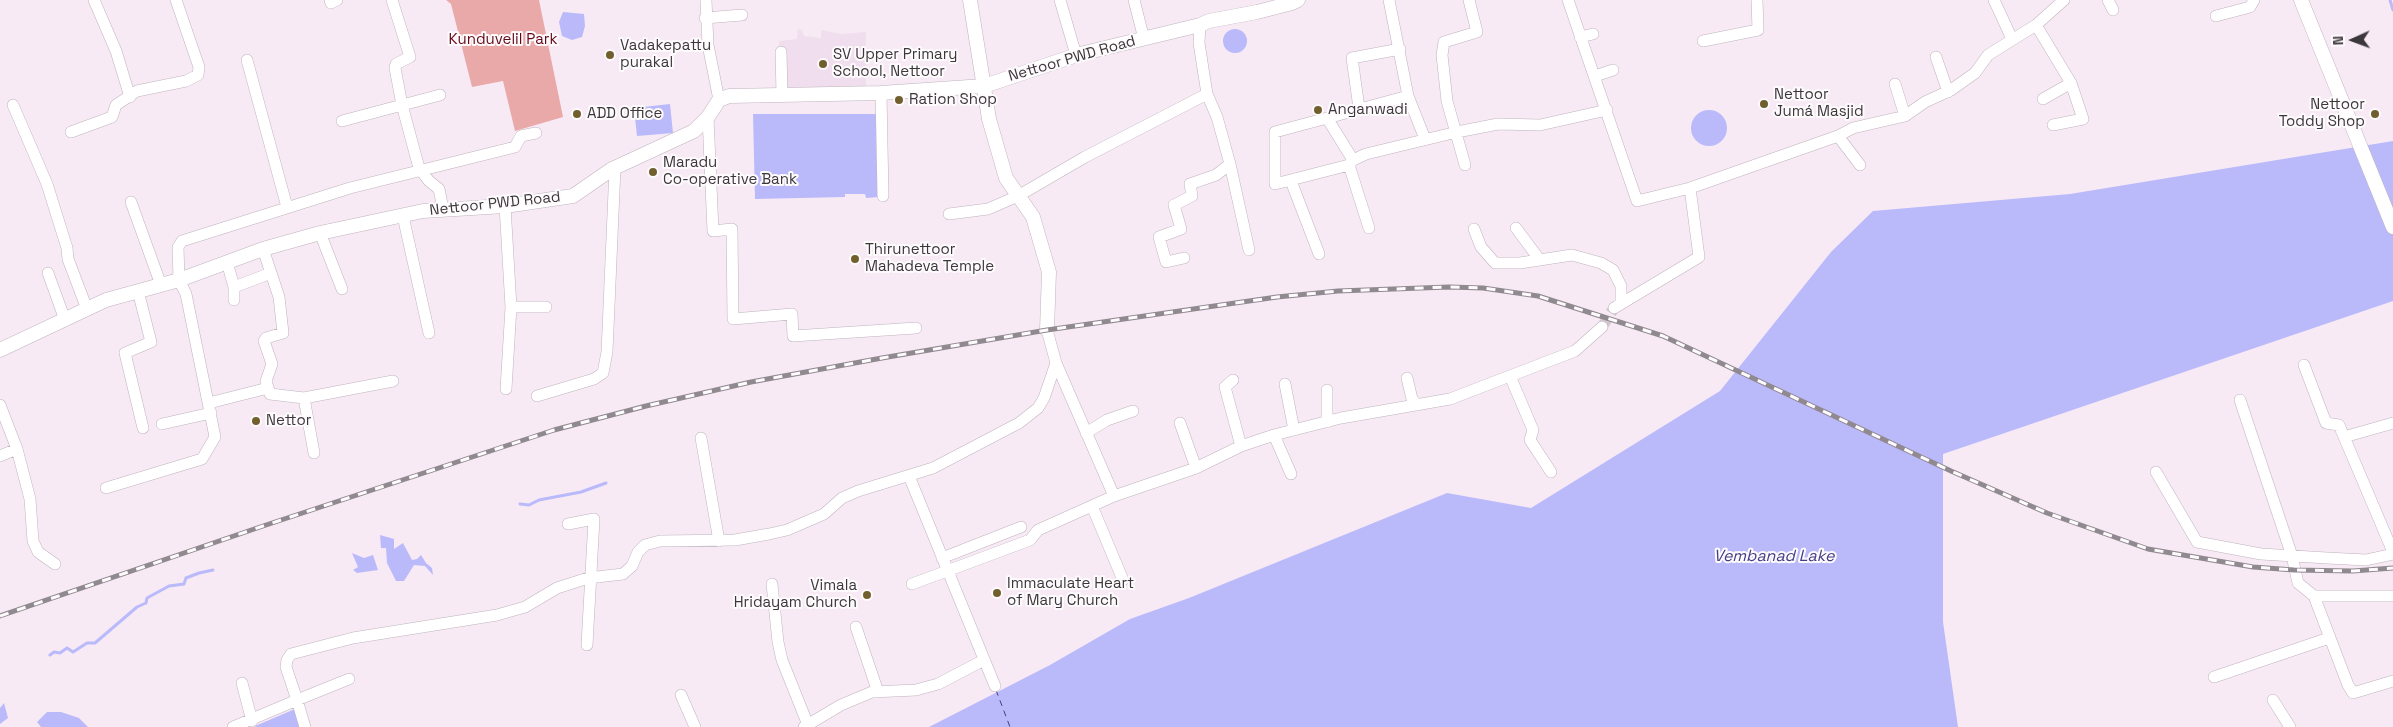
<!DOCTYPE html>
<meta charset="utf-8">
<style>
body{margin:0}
#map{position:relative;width:2393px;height:727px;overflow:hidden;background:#f7eaf5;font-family:"Space Grotesk",sans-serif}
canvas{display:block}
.north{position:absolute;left:2328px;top:15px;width:50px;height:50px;-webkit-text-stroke:4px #fefbfd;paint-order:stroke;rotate:268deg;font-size:14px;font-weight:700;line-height:20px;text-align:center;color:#3c373b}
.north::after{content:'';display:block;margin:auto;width:18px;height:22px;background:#3c373b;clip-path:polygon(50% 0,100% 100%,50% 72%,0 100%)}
</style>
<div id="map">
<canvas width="2393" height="727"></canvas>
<div class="north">N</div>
</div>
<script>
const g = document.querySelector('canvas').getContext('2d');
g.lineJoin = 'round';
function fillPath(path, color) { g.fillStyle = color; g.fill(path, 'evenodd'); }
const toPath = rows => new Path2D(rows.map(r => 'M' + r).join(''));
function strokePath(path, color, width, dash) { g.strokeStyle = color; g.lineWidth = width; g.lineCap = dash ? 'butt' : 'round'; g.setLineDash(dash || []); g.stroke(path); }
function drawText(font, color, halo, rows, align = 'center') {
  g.font = font + ' "Space Grotesk",sans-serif'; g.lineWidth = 4; g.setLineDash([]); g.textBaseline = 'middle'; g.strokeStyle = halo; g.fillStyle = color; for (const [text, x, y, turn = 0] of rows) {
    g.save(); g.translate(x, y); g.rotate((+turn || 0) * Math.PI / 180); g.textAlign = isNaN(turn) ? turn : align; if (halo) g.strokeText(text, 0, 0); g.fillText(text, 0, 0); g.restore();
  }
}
const built = toPath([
 [798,28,802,31,804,36,821,38,821,30,841,34,866,32,866,88,779,97,779,41,797,39]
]);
const green = toPath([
 [446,0,539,0,563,117,515,131,503,81,472,87,451,4]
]);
const water = toPath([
 [563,12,584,14,585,26,582,37,572,40,562,36,559,22],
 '1223 41a12 12 0 1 1 24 0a12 12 0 1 1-24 0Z',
 [670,104,673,133,637,136,634,108],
 '1691 128a18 18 0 1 1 36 0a18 18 0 1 1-36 0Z',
 [753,114,878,114,878,197,866,198,865,194,845,194,845,197,755,199],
 [2393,141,2393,301,1943,454,1943,622,1958,727,929,727,1050,665,1130,619,1189,598,1447,493,1531,508,1720,391,1831,252,1873,211,2070,194],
 [380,535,394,539,394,549,403,543,412,560,417,559,421,555,426,563,432,568,433,575,425,566,414,565,404,581,396,581,387,563,386,548,381,548],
 [352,553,364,558,373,555,378,570,357,573,353,570,358,567],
 [4,703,8,718,0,724,0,708],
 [295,709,301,727,256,727,255,726],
 [47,712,61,712,79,718,88,727,41,727,37,722]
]);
const stream = toPath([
 [2390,0,2393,10],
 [520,504,529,505,539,500,581,492,606,483],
 [50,655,54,652,60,653,67,648,73,652,87,643,95,643,137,607,146,603,147,598,169,586,184,584,186,578,199,573,213,570]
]);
const ferry = toPath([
 [996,690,1010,727]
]);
const minorTunnel = toPath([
 [1602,327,1614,308]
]);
const minor = toPath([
 [94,0,116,51,130,97],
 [330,0,331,3,337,0],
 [392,0,410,57,396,64,395,68,402,105,419,168,429,181,439,189,443,209],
 [706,0,708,45,719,100],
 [1060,0,1076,55],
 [1134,0,1144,39],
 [1568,0,1637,201,1690,188],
 [1994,0,2012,39],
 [2108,0,2113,10],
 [2216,16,2250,7,2254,0],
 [705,18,742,15],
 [2036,25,2071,83,2083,119,2053,125],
 [1580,37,1593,34],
 [1703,41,1758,30,1757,0],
 [781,52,782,94],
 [1936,57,1948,92],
 [247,60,287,207],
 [1595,76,1613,70],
 [1895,84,1905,116],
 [881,93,883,196],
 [1207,94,1217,117,1230,164,1249,250],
 [1408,96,1425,139],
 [2043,99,2071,83],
 [13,105,47,184,67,248,68,259,87,309],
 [1359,108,1352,58,1400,49],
 [708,117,713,231,732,229,733,319,792,314,793,336,916,328],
 [1327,118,1275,132,1275,184,1349,165],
 [342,121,440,95],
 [71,132,112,117,116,105,137,91,186,81,198,75,199,67,176,0],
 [1838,136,1860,165],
 [1353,160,1366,154,1457,132,1498,124,1540,125,1607,110],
 [1465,165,1447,101,1442,55,1444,42,1477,32,1469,0],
 [1291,181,1319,254],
 [131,202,161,285],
 [505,206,511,307,506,389],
 [949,214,988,209,1018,196,1085,157,1207,94,1199,43,1200,25],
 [403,216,429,333],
 [1369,228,1349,165,1353,160,1327,118,1408,96,1389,0],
 [1516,228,1539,259],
 [1474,229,1481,247,1495,263,1520,263,1572,255,1601,263,1613,270,1621,286,1621,303],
 [320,233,342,289],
 [263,249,279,297,283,333,266,338,264,341,272,364,266,381,270,394,304,398,393,381],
 [1184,258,1166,262,1159,237,1181,229,1174,205,1192,196,1190,184,1216,175,1230,164],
 [227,262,234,287],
 [48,273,65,320],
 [138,291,151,342,125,353,143,428],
 [234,300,234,287,271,273],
 [511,307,546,307],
 [1614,308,1699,257,1690,188,1838,136,1853,128,1905,116,1925,102,1951,90,1975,73,1988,55,2036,25,2064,0],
 [1047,330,1056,363,1114,496,1196,468,1241,446,1274,435,1341,418,1450,399,1575,351,1602,327],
 [2304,365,2326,423,2339,425,2393,552],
 [1510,376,1533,430,1530,440,1551,472],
 [1407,378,1412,399,1417,405],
 [1233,380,1225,387,1241,446],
 [1285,384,1294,430],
 [1327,390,1327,422],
 [537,396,594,379,603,373,607,352,615,168],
 [304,398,314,453],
 [2240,400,2292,556,2298,583,2314,596,2393,596],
 [209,403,268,388],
 [0,405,17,449,30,499,33,541,38,552,55,564],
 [1180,423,1196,468],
 [162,424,211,413],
 [1086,433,1107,420,1133,411],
 [1274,435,1291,474],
 [2344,437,2393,423],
 [701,438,719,541],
 [0,456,17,449],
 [2156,472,2197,542,2261,554,2327,558,2366,560,2393,554],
 [909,476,995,686],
 [106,488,202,459,215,437,186,294,179,280,178,247,182,241,350,188,515,147,521,136,536,133],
 [1092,506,1123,580],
 [568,524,594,519,587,645],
 [942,558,1021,527],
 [772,584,778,642,782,660,808,725],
 [912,584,1030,540,1038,530,1114,496],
 [2314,596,2348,685,2353,693,2393,681],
 [856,627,878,692],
 [2214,677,2329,638],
 [242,683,252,721],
 [681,695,695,727],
 [2273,700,2290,727],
 [233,727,297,700,286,667,287,660,291,654,353,638,497,615,525,607,557,588,588,578,623,574,632,566,638,552,645,545,660,541,735,540,769,534,787,530,824,514,842,498,858,491,933,468,1019,423,1038,408,1044,398,1056,363],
 [305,727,297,700,349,679],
 [804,727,841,705,872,692,916,690,938,684,984,660]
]);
const tertiary = toPath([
 [970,0,989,119,1006,178,1033,217,1049,272,1047,330],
 [2301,0,2393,227],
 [0,350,106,300,179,280,263,249,320,233,423,211,505,206,573,196,612,169,694,131,708,117,719,100,729,96,881,93,984,86,1080,54,1200,25,1209,21,1257,12,1292,3,1298,0]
]);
const rail = toPath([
 [0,616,263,526,554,430,646,406,751,382,882,358,1047,330,1277,297,1338,291,1449,287,1483,288,1538,296,1663,336,1951,471,2047,513,2148,549,2253,567,2294,570,2353,571,2393,568]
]);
const markers = [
 [610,55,5,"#715f2d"],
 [823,64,5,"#715f2d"],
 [899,100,5,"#715f2d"],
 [1764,104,5,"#715f2d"],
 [1318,110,5,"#715f2d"],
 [577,114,5,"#715f2d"],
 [2375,114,5,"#715f2d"],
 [653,172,5,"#715f2d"],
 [855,259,5,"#715f2d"],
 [256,421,5,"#715f2d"],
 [997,593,5,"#715f2d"],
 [867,595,5,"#715f2d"]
];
const parkNames = [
 ["Kunduvelil Park",503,40]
];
const poiNames = [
 ["Vadakepattu",620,46],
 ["purakal",620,63],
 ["SV Upper Primary",833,55],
 ["School, Nettoor",833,72],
 ["Nettoor",1774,95],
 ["Jumá Masjid",1774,112],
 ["Ration Shop",909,100],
 ["Nettoor",2365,105,"right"],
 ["Toddy Shop",2365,122,"right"],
 ["Anganwadi",1328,110],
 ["ADD Office",587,114],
 ["Maradu",663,163],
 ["Co-operative Bank",663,180],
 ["Thirunettoor",865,250],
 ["Mahadeva Temple",865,267],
 ["Nettor",266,421],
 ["Immaculate Heart",1007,584],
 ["of Mary Church",1007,601],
 ["Vimala",857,586,"right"],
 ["Hridayam Church",857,603,"right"]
];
const streetNames = [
 ["Nettoor PWD Road",1072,59,-16],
 ["Nettoor PWD Road",495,204,-6]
];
const waterNames = [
 ["Vembanad Lake",1774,557]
];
fillPath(built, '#f0dded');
fillPath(green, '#eaa9a9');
fillPath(water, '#babafb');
strokePath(stream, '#babafb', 3);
strokePath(ferry, '#433c87', 1, [6, 5]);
strokePath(minorTunnel, '#d2c6d0', 11, [11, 5.5]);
strokePath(minor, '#bfb3bd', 12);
strokePath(tertiary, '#bfb3bd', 15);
strokePath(minor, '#fff', 11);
strokePath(tertiary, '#fff', 14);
strokePath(rail, '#918990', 5);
strokePath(rail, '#fefbfd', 3, [9]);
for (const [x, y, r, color] of markers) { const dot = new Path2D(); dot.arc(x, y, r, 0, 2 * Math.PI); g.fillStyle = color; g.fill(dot); strokePath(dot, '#fefbfd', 2); }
drawText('15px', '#630819', '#fefbfd', parkNames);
drawText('15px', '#3c373b', '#fefbfd', poiNames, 'left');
drawText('15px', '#3c373b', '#fefbfd', streetNames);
drawText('italic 16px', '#433c87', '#fefbfd', waterNames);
</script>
